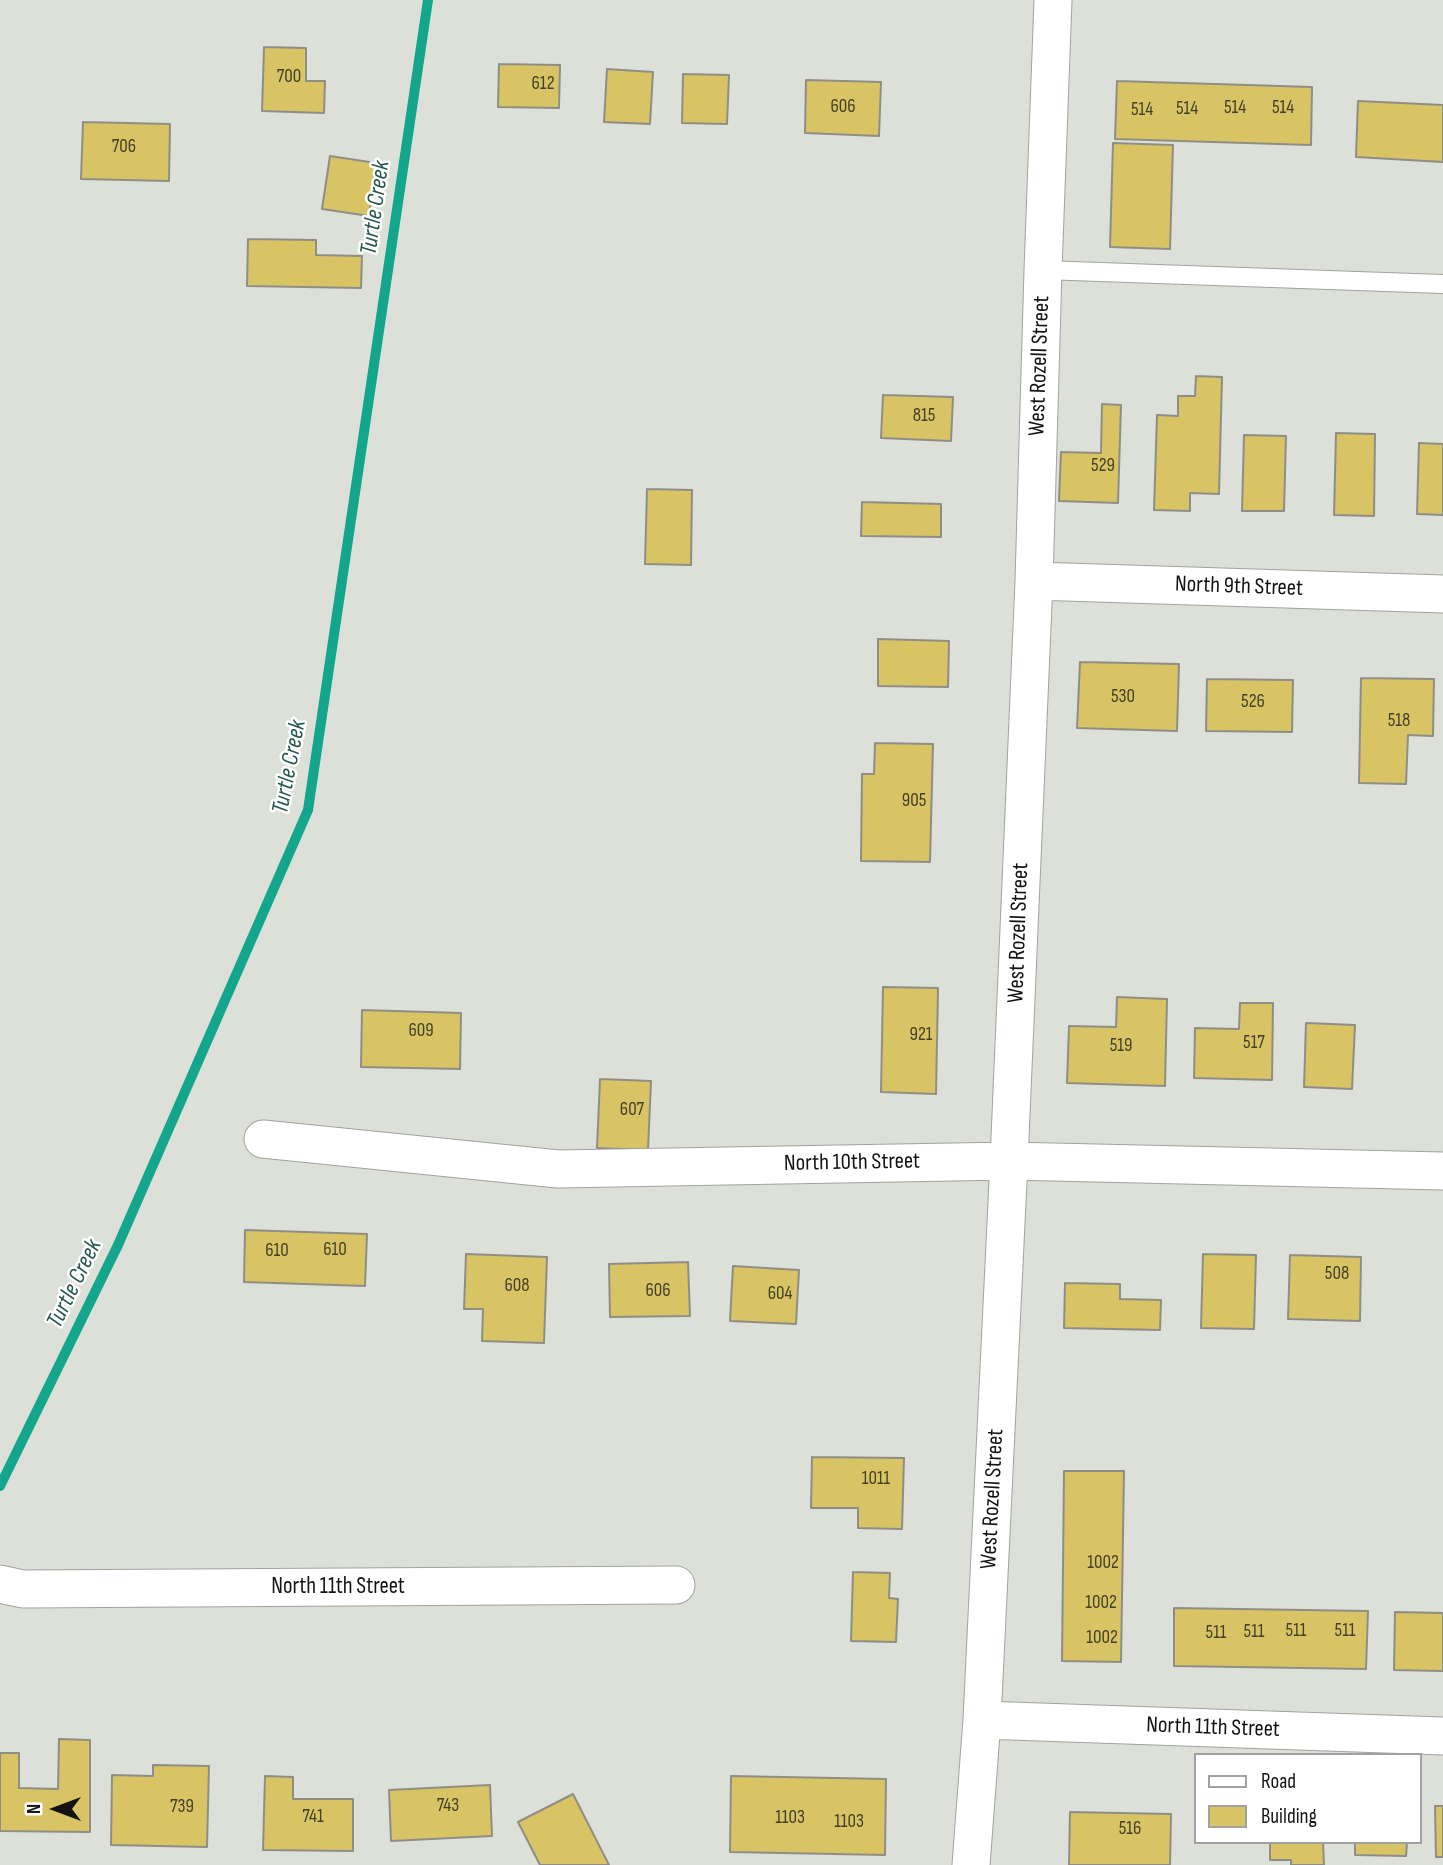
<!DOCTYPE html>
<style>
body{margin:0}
#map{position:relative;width:1443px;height:1865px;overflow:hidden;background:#dce0d8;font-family:"Sofia Sans Condensed",sans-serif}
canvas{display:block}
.legend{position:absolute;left:1194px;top:1753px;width:228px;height:91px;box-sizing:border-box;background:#fff;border:2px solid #a1a1a0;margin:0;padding:9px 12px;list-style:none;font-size:21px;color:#131412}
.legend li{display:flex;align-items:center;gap:14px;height:35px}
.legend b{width:35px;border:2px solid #a1a1a0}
.north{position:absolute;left:21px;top:1774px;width:70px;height:70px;-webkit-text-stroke:5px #fff;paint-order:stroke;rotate:270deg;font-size:19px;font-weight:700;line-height:28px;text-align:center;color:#131412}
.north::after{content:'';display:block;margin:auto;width:24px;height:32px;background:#131412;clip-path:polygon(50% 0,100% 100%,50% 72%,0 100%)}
</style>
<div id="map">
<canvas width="1443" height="1865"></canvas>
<ul class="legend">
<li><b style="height:9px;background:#fff"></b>Road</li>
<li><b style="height:19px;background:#d8c465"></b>Building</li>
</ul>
<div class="north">N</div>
</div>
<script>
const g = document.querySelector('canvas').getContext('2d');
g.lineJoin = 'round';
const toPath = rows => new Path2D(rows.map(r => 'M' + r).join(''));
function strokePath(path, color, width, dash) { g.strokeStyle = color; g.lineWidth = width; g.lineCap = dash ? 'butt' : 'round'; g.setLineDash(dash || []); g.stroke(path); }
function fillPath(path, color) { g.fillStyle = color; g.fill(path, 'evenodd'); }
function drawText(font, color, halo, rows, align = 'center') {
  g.font = font + ' "Sofia Sans Condensed",sans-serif'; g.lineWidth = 5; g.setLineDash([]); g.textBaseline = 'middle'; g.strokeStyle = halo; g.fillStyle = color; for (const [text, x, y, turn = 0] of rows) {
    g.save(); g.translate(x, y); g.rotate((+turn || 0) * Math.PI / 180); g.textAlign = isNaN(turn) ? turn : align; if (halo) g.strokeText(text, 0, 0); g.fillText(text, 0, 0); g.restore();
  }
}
const stream = toPath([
 [0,1486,118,1245,308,810,428,0]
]);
const building = toPath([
 [264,47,306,48,306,81,325,81,324,113,262,111,264,47],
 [499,64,560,65,559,108,498,107,499,64],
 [607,69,653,72,650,124,604,122,607,69],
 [683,74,729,75,727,124,682,123,683,74],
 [806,80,881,82,879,136,805,133,806,80],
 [1117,81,1312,87,1311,145,1115,139,1117,81],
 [1358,101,1443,105,1443,162,1356,157,1358,101],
 [83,122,170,124,169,181,81,179,83,122],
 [1113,143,1173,145,1170,249,1110,247,1113,143],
 [330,156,376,163,369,216,322,209,330,156],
 [248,239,316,240,316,255,362,256,361,288,247,286,248,239],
 [1196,376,1222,377,1219,494,1190,493,1190,511,1154,510,1157,415,1178,416,1178,396,1195,396,1196,376],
 [883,395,953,397,951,441,881,438,883,395],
 [1102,404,1121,405,1118,503,1059,501,1061,452,1101,453,1102,404],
 [1336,433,1375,434,1374,516,1334,515,1336,433],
 [1244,435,1286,436,1284,511,1242,511,1244,435],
 [1419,443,1443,444,1443,515,1417,514,1419,443],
 [647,489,692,490,691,565,645,564,647,489],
 [862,502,941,504,941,537,861,536,862,502],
 [878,639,949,641,948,687,878,686,878,639],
 [1080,662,1179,664,1177,731,1077,728,1080,662],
 [1361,678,1434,679,1433,736,1408,735,1406,784,1359,783,1361,678],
 [1207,679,1293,680,1292,732,1206,731,1207,679],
 [875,743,933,744,930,862,861,861,862,774,874,774,875,743],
 [883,987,938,988,936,1094,881,1092,883,987],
 [1117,997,1167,999,1165,1086,1067,1083,1069,1026,1116,1027,1117,997],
 [1240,1003,1273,1003,1272,1080,1194,1078,1195,1028,1239,1029,1240,1003],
 [362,1010,461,1013,460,1069,361,1067,362,1010],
 [1306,1023,1355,1025,1352,1089,1304,1087,1306,1023],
 [600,1079,651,1081,648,1150,597,1148,600,1079],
 [245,1230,367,1234,365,1286,244,1282,245,1230],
 [466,1254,547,1257,544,1343,482,1341,483,1309,464,1309,466,1254],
 [1203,1254,1256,1255,1254,1329,1201,1328,1203,1254],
 [1290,1255,1361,1257,1360,1321,1288,1319,1290,1255],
 [688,1262,690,1316,610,1317,609,1264,688,1262],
 [733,1266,799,1270,796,1324,730,1321,733,1266],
 [1065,1283,1120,1284,1120,1299,1161,1300,1160,1330,1064,1328,1065,1283],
 [812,1457,904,1458,902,1529,858,1528,858,1508,811,1508,812,1457],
 [1064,1471,1124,1471,1121,1662,1062,1661,1064,1471],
 [853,1572,890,1573,889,1598,898,1599,896,1642,851,1641,853,1572],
 [1174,1608,1368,1611,1366,1669,1174,1666,1174,1608],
 [1395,1612,1443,1613,1443,1671,1394,1670,1395,1612],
 [59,1739,90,1740,90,1832,0,1831,0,1753,19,1753,19,1788,58,1789,59,1739],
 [153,1765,209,1766,207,1847,111,1845,112,1775,153,1776,153,1765],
 [265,1776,293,1777,293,1799,353,1799,353,1851,263,1850,265,1776],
 [731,1776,886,1779,885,1855,730,1852,731,1776],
 [490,1785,492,1836,391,1841,389,1790,490,1785],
 [573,1794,609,1865,540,1865,518,1822,573,1794],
 [1435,1806,1443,1806,1443,1857,1436,1857,1435,1806],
 [1070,1812,1171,1814,1170,1865,1069,1865,1070,1812],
 [1270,1842,1323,1842,1324,1865,1291,1865,1291,1860,1270,1860,1270,1842],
 [1355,1842,1407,1842,1406,1856,1355,1855,1355,1842]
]);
const lane = toPath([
 [1043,270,1443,284]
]);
const street = toPath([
 [1034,581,1443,594],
 [263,1139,558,1169,1009,1161,1443,1171],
 [0,1584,23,1589,676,1585],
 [982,1720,1443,1736],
 [971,1865,982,1720,1009,1161,1034,581,1043,270,1053,0]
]);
const numberNames = [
 ["700",289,77],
 ["612",543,84],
 ["606",843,107],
 ["514",1235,108],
 ["514",1283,108],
 ["514",1187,109],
 ["514",1142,110],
 ["706",124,147],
 ["815",924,416],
 ["529",1103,466],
 ["530",1123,697],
 ["526",1253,702],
 ["518",1399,721],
 ["905",914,801],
 ["609",421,1031],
 ["921",921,1035],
 ["517",1254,1043],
 ["519",1121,1046],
 ["607",632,1110],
 ["610",335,1250],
 ["610",277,1251],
 ["508",1337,1274],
 ["608",517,1286],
 ["606",658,1291],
 ["604",780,1294],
 ["1011",876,1479],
 ["1002",1103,1563],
 ["1002",1101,1603],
 ["511",1296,1631],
 ["511",1345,1631],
 ["511",1254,1632],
 ["511",1216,1633],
 ["1002",1102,1638],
 ["743",448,1806],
 ["739",182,1807],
 ["741",313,1817],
 ["1103",790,1818],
 ["1103",849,1822],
 ["516",1130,1829]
];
const streetNames = [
 ["West Rozell Street",1040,366,-88],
 ["North 9th Street",1239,587,2],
 ["West Rozell Street",1019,933,-88],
 ["North 10th Street",852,1163,-1],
 ["West Rozell Street",993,1499,-87],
 ["North 11th Street",338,1587],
 ["North 11th Street",1213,1728,2]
];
const waterNames = [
 ["Turtle Creek",376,208,-82],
 ["Turtle Creek",290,767,-79],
 ["Turtle Creek",75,1284,-64]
];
strokePath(stream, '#14a68d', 10);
fillPath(building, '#d8c465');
strokePath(building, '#8f8e86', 2);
strokePath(lane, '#a1a49d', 20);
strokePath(street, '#a1a49d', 39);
strokePath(lane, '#fff', 18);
strokePath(street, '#fff', 37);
drawText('19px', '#444027', null, numberNames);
drawText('23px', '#131412', '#fff', streetNames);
drawText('italic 24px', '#25594d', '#fff', waterNames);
</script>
